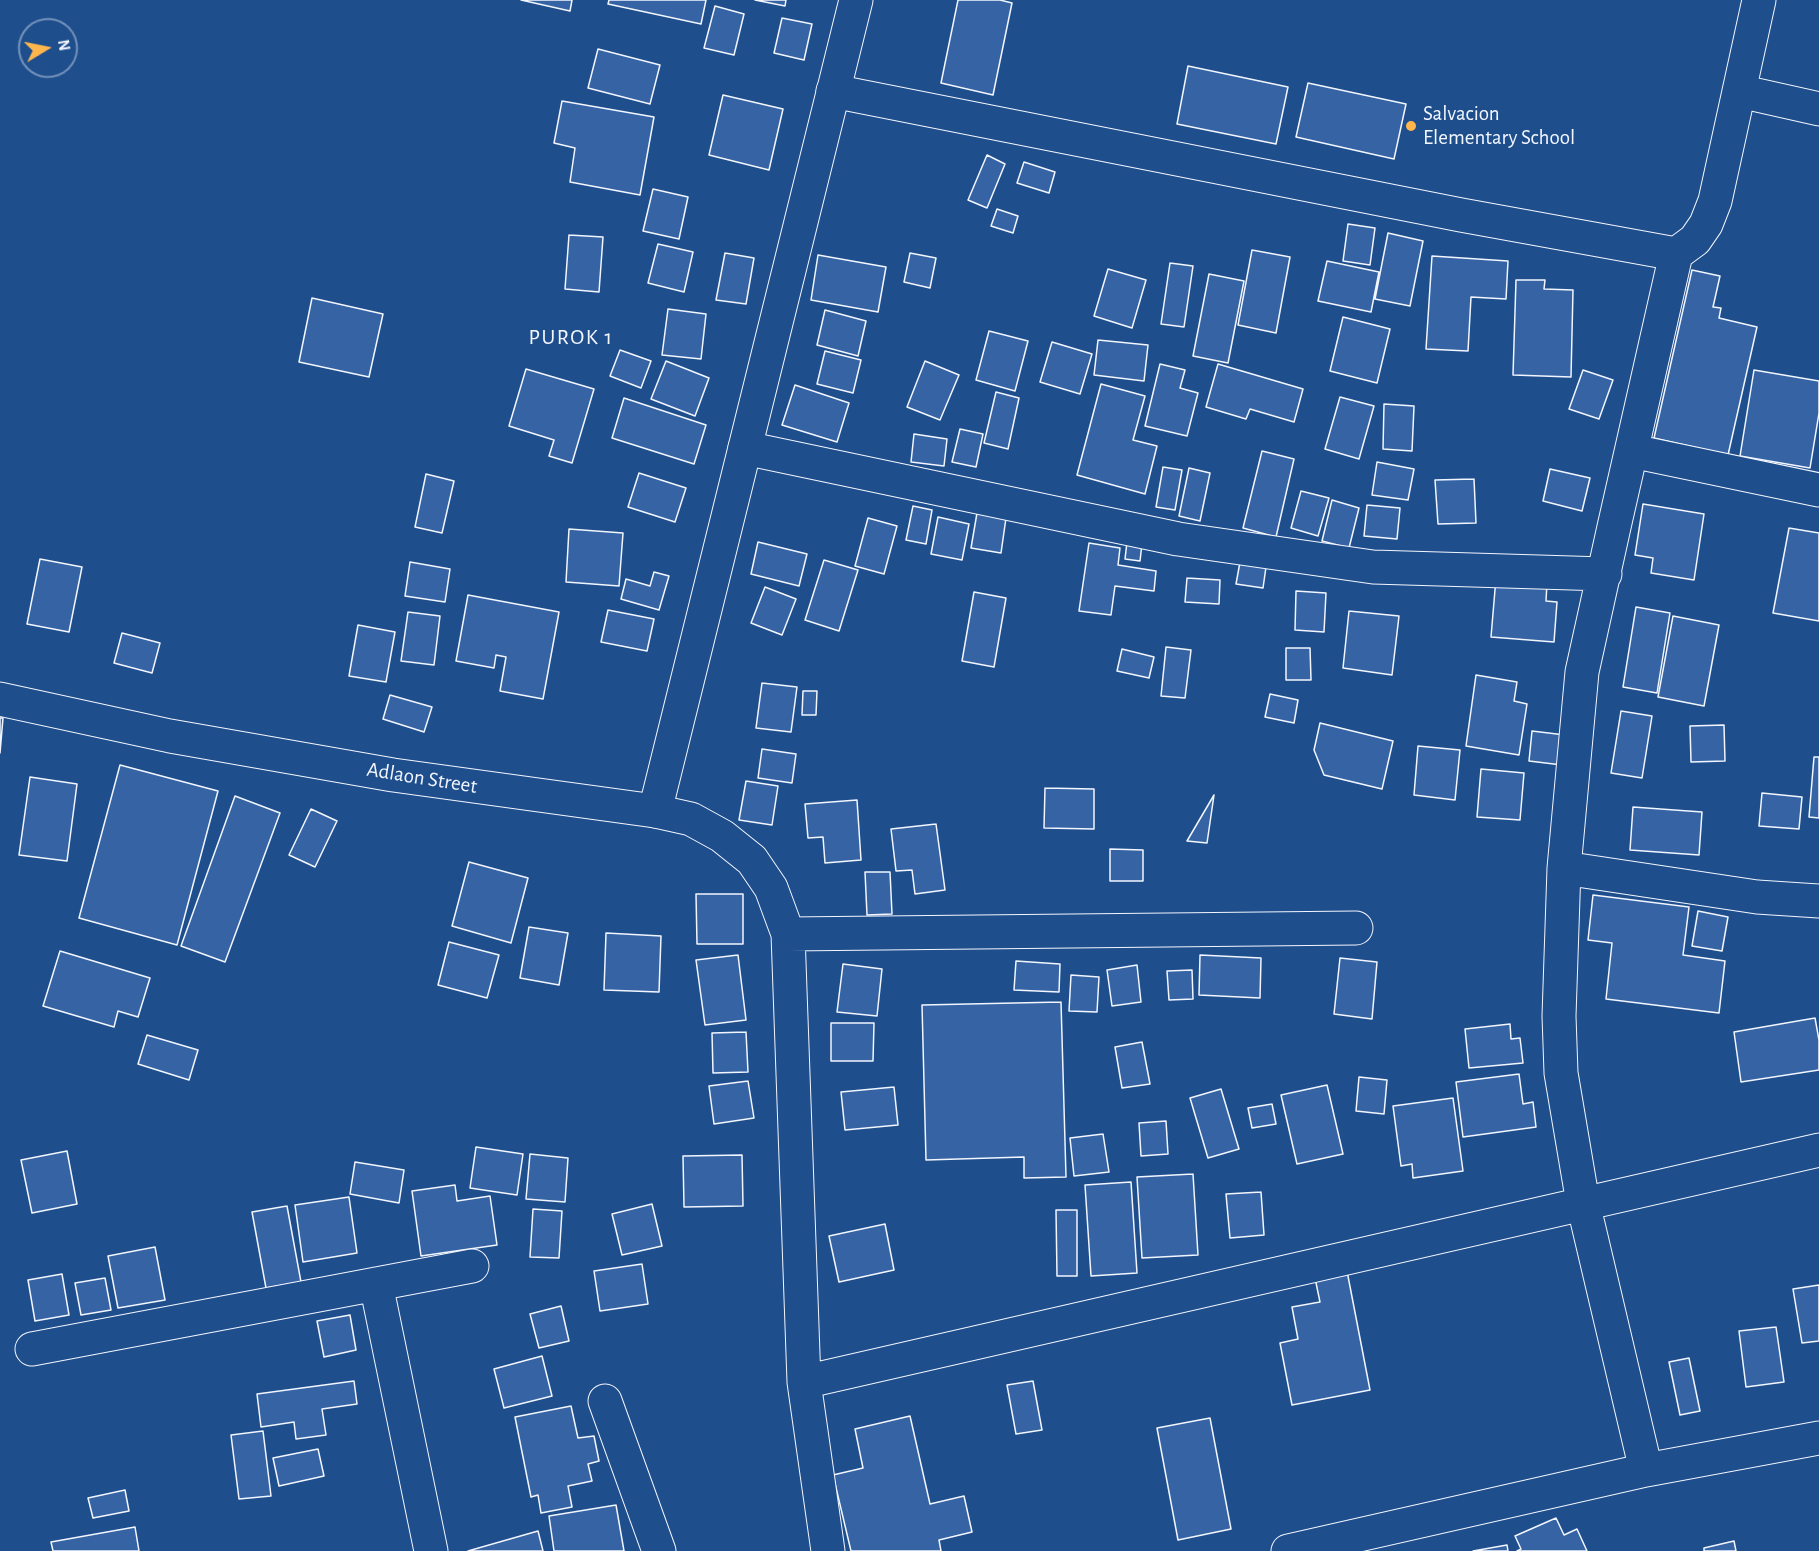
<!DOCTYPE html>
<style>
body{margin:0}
#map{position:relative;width:1819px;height:1551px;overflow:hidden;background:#1f4e8c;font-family:"Alegreya Sans",sans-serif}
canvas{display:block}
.north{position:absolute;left:18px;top:18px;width:60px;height:60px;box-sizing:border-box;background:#1f4e8c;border:2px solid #7391ba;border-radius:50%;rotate:80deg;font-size:16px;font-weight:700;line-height:24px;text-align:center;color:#f2f6ff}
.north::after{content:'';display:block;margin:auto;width:21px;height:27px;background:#ffb74d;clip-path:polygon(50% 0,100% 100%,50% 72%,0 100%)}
</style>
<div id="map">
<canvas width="1819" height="1551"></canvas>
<div class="north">N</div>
</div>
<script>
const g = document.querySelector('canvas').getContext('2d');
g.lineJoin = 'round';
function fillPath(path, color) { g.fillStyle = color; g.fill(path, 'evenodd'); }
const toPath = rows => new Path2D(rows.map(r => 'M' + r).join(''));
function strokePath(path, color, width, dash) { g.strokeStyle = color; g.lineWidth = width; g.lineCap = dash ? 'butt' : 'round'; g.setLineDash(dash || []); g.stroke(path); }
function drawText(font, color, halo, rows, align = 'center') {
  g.font = font + ' "Alegreya Sans",sans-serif'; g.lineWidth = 4.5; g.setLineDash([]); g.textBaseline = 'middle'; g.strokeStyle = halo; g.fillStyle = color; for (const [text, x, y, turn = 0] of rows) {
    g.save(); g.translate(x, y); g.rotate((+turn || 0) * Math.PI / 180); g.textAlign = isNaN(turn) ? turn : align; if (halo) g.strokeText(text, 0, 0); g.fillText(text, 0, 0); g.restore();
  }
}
const building = toPath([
 [521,0,572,0,570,11,521,0],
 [609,0,706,0,701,24,608,4,609,0],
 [755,0,786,0,785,6,755,0],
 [958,0,1000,0,1012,3,993,95,941,83,958,0],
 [715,6,744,14,734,55,704,48,715,6],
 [782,18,812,24,804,60,774,53,782,18],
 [598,49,660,65,650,104,588,88,598,49],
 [1188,66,1288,87,1276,144,1177,124,1188,66],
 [1308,83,1406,104,1394,159,1296,137,1308,83],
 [723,95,783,109,769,170,709,155,723,95],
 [562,101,654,117,640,195,570,182,575,148,554,143,562,101],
 [987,155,1005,164,987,208,968,200,987,155],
 [1024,162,1055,172,1049,193,1017,183,1024,162],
 [653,189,688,197,679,239,643,231,653,189],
 [997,209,1018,216,1013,233,991,226,997,209],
 [1348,224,1375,228,1370,265,1343,261,1348,224],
 [1388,233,1423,241,1410,306,1375,299,1388,233],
 [569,235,603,237,599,292,565,289,569,235],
 [658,244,693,252,684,292,648,283,658,244],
 [1252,250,1290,257,1276,333,1238,325,1252,250],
 [725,253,754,258,746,304,716,300,725,253],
 [910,253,936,258,930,288,904,282,910,253],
 [818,255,886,267,878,312,811,300,818,255],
 [1432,256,1508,261,1506,299,1471,297,1468,351,1426,349,1432,256],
 [1327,261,1379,272,1371,312,1318,301,1327,261],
 [1170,263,1193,266,1184,327,1161,324,1170,263],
 [1108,269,1146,280,1132,328,1094,316,1108,269],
 [1692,270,1720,276,1713,307,1721,308,1719,318,1757,327,1728,455,1654,438,1692,270],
 [1209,274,1244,281,1228,363,1193,356,1209,274],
 [1516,280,1545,280,1544,289,1573,290,1571,377,1513,375,1516,280],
 [312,298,383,314,369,377,299,362,312,298],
 [668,309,706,314,701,359,662,355,668,309],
 [825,310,866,321,858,356,817,345,825,310],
 [1343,317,1390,329,1377,383,1330,371,1343,317],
 [989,331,1028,341,1015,391,976,380,989,331],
 [1098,340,1148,345,1144,381,1094,375,1098,340],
 [1052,342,1092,354,1080,394,1040,382,1052,342],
 [620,350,651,361,641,388,610,376,620,350],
 [825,351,861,360,853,393,817,384,825,351],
 [666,361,709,378,695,416,651,399,666,361],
 [925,361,959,375,940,420,907,407,925,361],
 [1160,364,1185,370,1180,388,1198,393,1187,436,1145,426,1160,364],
 [1218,364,1303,389,1294,422,1250,409,1246,419,1206,407,1218,364],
 [526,369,594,389,572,463,549,456,554,440,509,426,526,369],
 [1583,370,1613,380,1599,419,1569,409,1583,370],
 [1754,370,1819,381,1819,413,1810,468,1740,456,1754,370],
 [1101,384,1145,396,1133,440,1157,446,1145,494,1077,475,1101,384],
 [795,385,849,403,837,442,782,425,795,385],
 [996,392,1019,398,1008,449,984,443,996,392],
 [1340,397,1374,406,1359,459,1325,449,1340,397],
 [624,398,706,425,694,464,612,438,624,398],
 [1384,404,1414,406,1412,451,1383,449,1384,404],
 [960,429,983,434,976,467,952,462,960,429],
 [914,434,947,439,944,466,911,462,914,434],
 [1262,451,1294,459,1276,537,1243,528,1262,451],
 [1377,462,1414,469,1408,500,1372,495,1377,462],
 [1163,467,1182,470,1175,510,1156,507,1163,467],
 [1189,468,1210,473,1200,521,1179,516,1189,468],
 [1550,469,1590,478,1582,511,1543,501,1550,469],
 [639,473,686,488,675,522,628,507,639,473],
 [426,474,454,481,442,533,415,527,426,474],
 [1474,479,1476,523,1438,524,1435,480,1474,479],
 [1301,491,1329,498,1318,536,1291,528,1301,491],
 [1332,500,1359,508,1349,548,1322,541,1332,500],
 [1643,504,1704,514,1694,580,1651,573,1653,558,1635,555,1643,504],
 [1367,505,1400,508,1397,539,1364,536,1367,505],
 [913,506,932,510,926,544,906,540,913,506],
 [977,513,1006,518,1001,553,971,548,977,513],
 [938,517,969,524,962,560,931,554,938,517],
 [868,518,897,526,884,574,855,566,868,518],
 [1789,528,1819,533,1819,621,1773,613,1789,528],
 [569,529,623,533,619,586,566,582,569,529],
 [758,542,807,554,799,586,751,574,758,542],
 [1127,542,1142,544,1140,561,1125,559,1127,542],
 [1089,543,1120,548,1118,565,1156,571,1154,591,1115,586,1111,615,1079,611,1089,543],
 [40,559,82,567,69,632,27,624,40,559],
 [824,560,858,570,839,631,805,620,824,560],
 [410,562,450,569,445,602,405,596,410,562],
 [1240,562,1266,567,1263,588,1236,584,1240,562],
 [654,572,669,576,659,610,621,599,626,579,650,586,654,572],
 [1187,578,1220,580,1219,604,1185,602,1187,578],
 [1496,578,1547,583,1546,601,1557,602,1554,642,1491,637,1496,578],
 [765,587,796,599,782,635,751,623,765,587],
 [1296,591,1326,593,1324,632,1295,630,1296,591],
 [974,592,1006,598,994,667,962,661,974,592],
 [468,595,559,612,543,699,500,691,506,657,496,655,494,668,456,661,468,595],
 [1636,607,1670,613,1657,693,1623,687,1636,607],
 [608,610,654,619,647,651,601,642,608,610],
 [1349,611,1399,616,1392,675,1343,668,1349,611],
 [408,612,440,616,434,665,401,661,408,612],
 [1673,616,1719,625,1704,706,1658,697,1673,616],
 [358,625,395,632,386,682,349,676,358,625],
 [122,633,160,643,152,673,114,663,122,633],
 [1166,647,1191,650,1185,698,1161,696,1166,647],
 [1286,648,1310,648,1311,680,1286,680,1286,648],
 [1122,649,1154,657,1149,678,1117,671,1122,649],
 [1476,675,1517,682,1514,701,1527,704,1519,755,1466,746,1476,675],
 [762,683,797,687,791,732,756,728,762,683],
 [803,691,817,691,816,715,802,715,803,691],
 [1270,694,1298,700,1294,723,1265,717,1270,694],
 [390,695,432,707,424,732,383,719,390,695],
 [1621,711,1652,716,1642,778,1611,773,1621,711],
 [0,718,3,718,0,753,0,718],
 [1320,723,1393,741,1382,789,1324,775,1314,750,1320,723],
 [1724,725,1725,761,1691,762,1690,726,1724,725],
 [1532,731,1565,735,1562,765,1529,761,1532,731],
 [1418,746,1460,750,1455,800,1414,795,1418,746],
 [762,749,796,754,792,783,758,778,762,749],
 [1814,757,1819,757,1819,818,1809,817,1814,757],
 [120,765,218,791,177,945,79,918,120,765],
 [1481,769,1524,773,1520,820,1477,817,1481,769],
 [30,777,77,784,67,861,19,855,30,777],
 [746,781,778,786,772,825,739,820,746,781],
 [1045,788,1094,789,1094,829,1044,828,1045,788],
 [1762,793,1802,797,1799,829,1759,826,1762,793],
 [1214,795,1207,843,1187,841,1214,795],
 [235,796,280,813,225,962,181,946,235,796],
 [857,800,861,860,825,863,823,837,808,838,805,804,857,800],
 [1633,807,1702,812,1699,855,1630,850,1633,807],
 [311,809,337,821,315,867,289,855,311,809],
 [936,824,945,890,915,894,912,870,896,871,891,829,936,824],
 [1110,849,1143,850,1143,881,1110,881,1110,849],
 [469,862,528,878,511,943,452,926,469,862],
 [865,872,890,872,892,914,867,915,865,872],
 [696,894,743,894,743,944,697,944,696,894],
 [1593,895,1689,907,1683,955,1725,961,1719,1013,1606,999,1612,943,1588,940,1593,895],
 [1698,911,1728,917,1722,951,1692,946,1698,911],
 [529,927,568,933,559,985,520,978,529,927],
 [606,933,661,936,659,992,604,990,606,933],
 [449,942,499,955,487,998,438,985,449,942],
 [60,951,150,978,138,1017,118,1011,114,1027,43,1006,60,951],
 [738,955,746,1020,705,1025,696,960,738,955],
 [1200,955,1261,958,1260,998,1199,995,1200,955],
 [1340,958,1377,962,1372,1019,1334,1014,1340,958],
 [1016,961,1060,964,1059,992,1014,990,1016,961],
 [843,964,882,969,877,1016,837,1012,843,964],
 [1137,965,1141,1002,1112,1006,1107,970,1137,965],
 [1192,970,1193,999,1169,1000,1167,971,1192,970],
 [1071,975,1099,977,1097,1012,1069,1011,1071,975],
 [1061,1002,1066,1177,1024,1178,1024,1157,926,1160,922,1005,1061,1002],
 [1815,1018,1819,1040,1819,1070,1741,1082,1734,1032,1815,1018],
 [831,1023,874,1023,873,1061,831,1061,831,1023],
 [1510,1024,1511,1039,1520,1038,1523,1063,1469,1068,1465,1029,1510,1024],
 [746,1032,748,1072,713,1073,712,1033,746,1032],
 [147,1035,198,1050,189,1080,138,1064,147,1035],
 [1142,1042,1150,1084,1122,1088,1115,1047,1142,1042],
 [1519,1074,1523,1104,1533,1102,1536,1127,1463,1137,1456,1082,1519,1074],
 [1359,1077,1387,1080,1384,1114,1356,1111,1359,1077],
 [748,1081,754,1118,714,1124,709,1086,748,1081],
 [1327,1085,1343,1154,1297,1164,1281,1095,1327,1085],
 [894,1087,898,1125,845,1130,841,1092,894,1087],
 [1221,1089,1239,1149,1208,1158,1190,1098,1221,1089],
 [1453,1098,1463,1171,1413,1178,1412,1164,1401,1166,1393,1106,1453,1098],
 [1272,1104,1276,1124,1252,1128,1248,1108,1272,1104],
 [1166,1121,1168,1154,1141,1156,1139,1123,1166,1121],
 [1103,1134,1109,1172,1074,1176,1070,1138,1103,1134],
 [476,1147,523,1154,517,1195,470,1188,476,1147],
 [67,1151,77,1204,32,1213,21,1160,67,1151],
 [530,1154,568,1158,565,1202,526,1199,530,1154],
 [742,1155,743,1206,684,1207,683,1156,742,1155],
 [355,1162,404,1170,399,1203,350,1194,355,1162],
 [1193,1174,1198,1255,1142,1258,1137,1177,1193,1174],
 [1131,1182,1137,1273,1091,1276,1085,1185,1131,1182],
 [455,1185,457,1201,490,1196,497,1245,421,1256,412,1191,455,1185],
 [1261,1192,1264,1235,1230,1238,1226,1194,1261,1192],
 [349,1197,357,1253,303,1262,295,1205,349,1197],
 [652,1204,662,1246,622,1255,612,1214,652,1204],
 [287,1206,301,1282,266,1288,252,1212,287,1206],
 [533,1209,562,1211,559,1258,530,1257,533,1209],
 [1056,1210,1077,1210,1077,1276,1057,1276,1056,1210],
 [885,1224,894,1270,839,1282,829,1236,885,1224],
 [155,1247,165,1300,118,1308,108,1256,155,1247],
 [642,1264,648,1304,600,1311,594,1271,642,1264],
 [1347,1271,1370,1390,1292,1405,1280,1343,1298,1339,1292,1307,1320,1302,1315,1278,1347,1271],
 [62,1274,69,1315,35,1321,28,1280,62,1274],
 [105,1278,111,1310,81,1315,75,1283,105,1278],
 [1819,1285,1819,1341,1802,1343,1793,1289,1819,1285],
 [561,1306,569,1341,539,1348,530,1314,561,1306],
 [350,1315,356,1350,324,1357,317,1321,350,1315],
 [1776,1327,1784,1382,1746,1387,1739,1331,1776,1327],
 [542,1356,552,1396,504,1408,494,1369,542,1356],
 [1689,1358,1700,1411,1680,1415,1669,1362,1689,1358],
 [354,1381,357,1404,322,1409,326,1435,296,1439,294,1422,261,1427,257,1394,354,1381],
 [1033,1381,1042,1430,1016,1434,1007,1385,1033,1381],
 [571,1406,578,1438,594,1436,599,1461,588,1464,592,1481,568,1486,572,1507,541,1513,538,1495,531,1497,515,1417,571,1406],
 [910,1416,930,1504,964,1496,972,1532,939,1540,941,1551,851,1551,833,1475,863,1468,855,1429,910,1416],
 [1210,1418,1231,1529,1178,1540,1157,1428,1210,1418],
 [263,1431,271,1496,239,1499,231,1435,263,1431],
 [318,1449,324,1476,279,1486,273,1458,318,1449],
 [125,1490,129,1511,93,1518,88,1498,125,1490],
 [616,1505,624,1551,554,1551,549,1516,616,1505],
 [1556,1518,1564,1535,1577,1529,1587,1551,1517,1551,1521,1549,1515,1536,1556,1518],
 [135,1527,139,1551,53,1551,51,1542,135,1527],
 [538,1531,543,1551,468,1551,538,1531],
 [1734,1541,1736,1551,1704,1551,1704,1548,1734,1541],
 [1507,1545,1508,1551,1473,1551,1507,1545]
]);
const minor = toPath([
 [833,91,1461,215,1676,254],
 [1739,91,1819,109],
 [745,448,1178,539,1373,567,1605,574],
 [1632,451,1819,490],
 [655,811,691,819,722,836,752,860,771,888,788,934,804,1382,828,1551],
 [1564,868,1757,897,1819,901],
 [788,934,1356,928],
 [376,1284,431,1551],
 [32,1349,472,1266],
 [804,1382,1819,1150],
 [605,1401,659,1551],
 [1646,1470,1583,1203,1561,1073,1559,1016,1564,868,1582,672,1614,527,1676,254,1695,240,1706,224,1715,201,1759,0],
 [1288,1551,1646,1470,1819,1438]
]);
const tertiary = toPath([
 [0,699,170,736,393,775,655,811,856,0]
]);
const markers = [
 [1411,126,6,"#ffb74d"]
];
const poiNames = [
 ["Salvacion",1423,114],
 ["Elementary School",1423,138]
];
const streetNames = [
 ["Adlaon Street",422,778,9]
];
const neighbourhoodNames = [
 ["PUROK 1",571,337]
];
fillPath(building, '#3563a3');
strokePath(building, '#f2f6ff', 1.5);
strokePath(minor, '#f2f6ff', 35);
strokePath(tertiary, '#f2f6ff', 35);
strokePath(minor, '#1f4e8c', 33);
strokePath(tertiary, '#1f4e8c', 33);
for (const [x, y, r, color] of markers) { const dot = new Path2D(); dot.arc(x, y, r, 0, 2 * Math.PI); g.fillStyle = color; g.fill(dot); strokePath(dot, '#1f4e8c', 2); }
drawText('21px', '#f2f6ff', '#1f4e8c', poiNames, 'left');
drawText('21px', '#f2f6ff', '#1f4e8c', streetNames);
g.letterSpacing = '1.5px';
drawText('22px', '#f2f6ff', '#1f4e8c', neighbourhoodNames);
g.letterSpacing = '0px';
</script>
